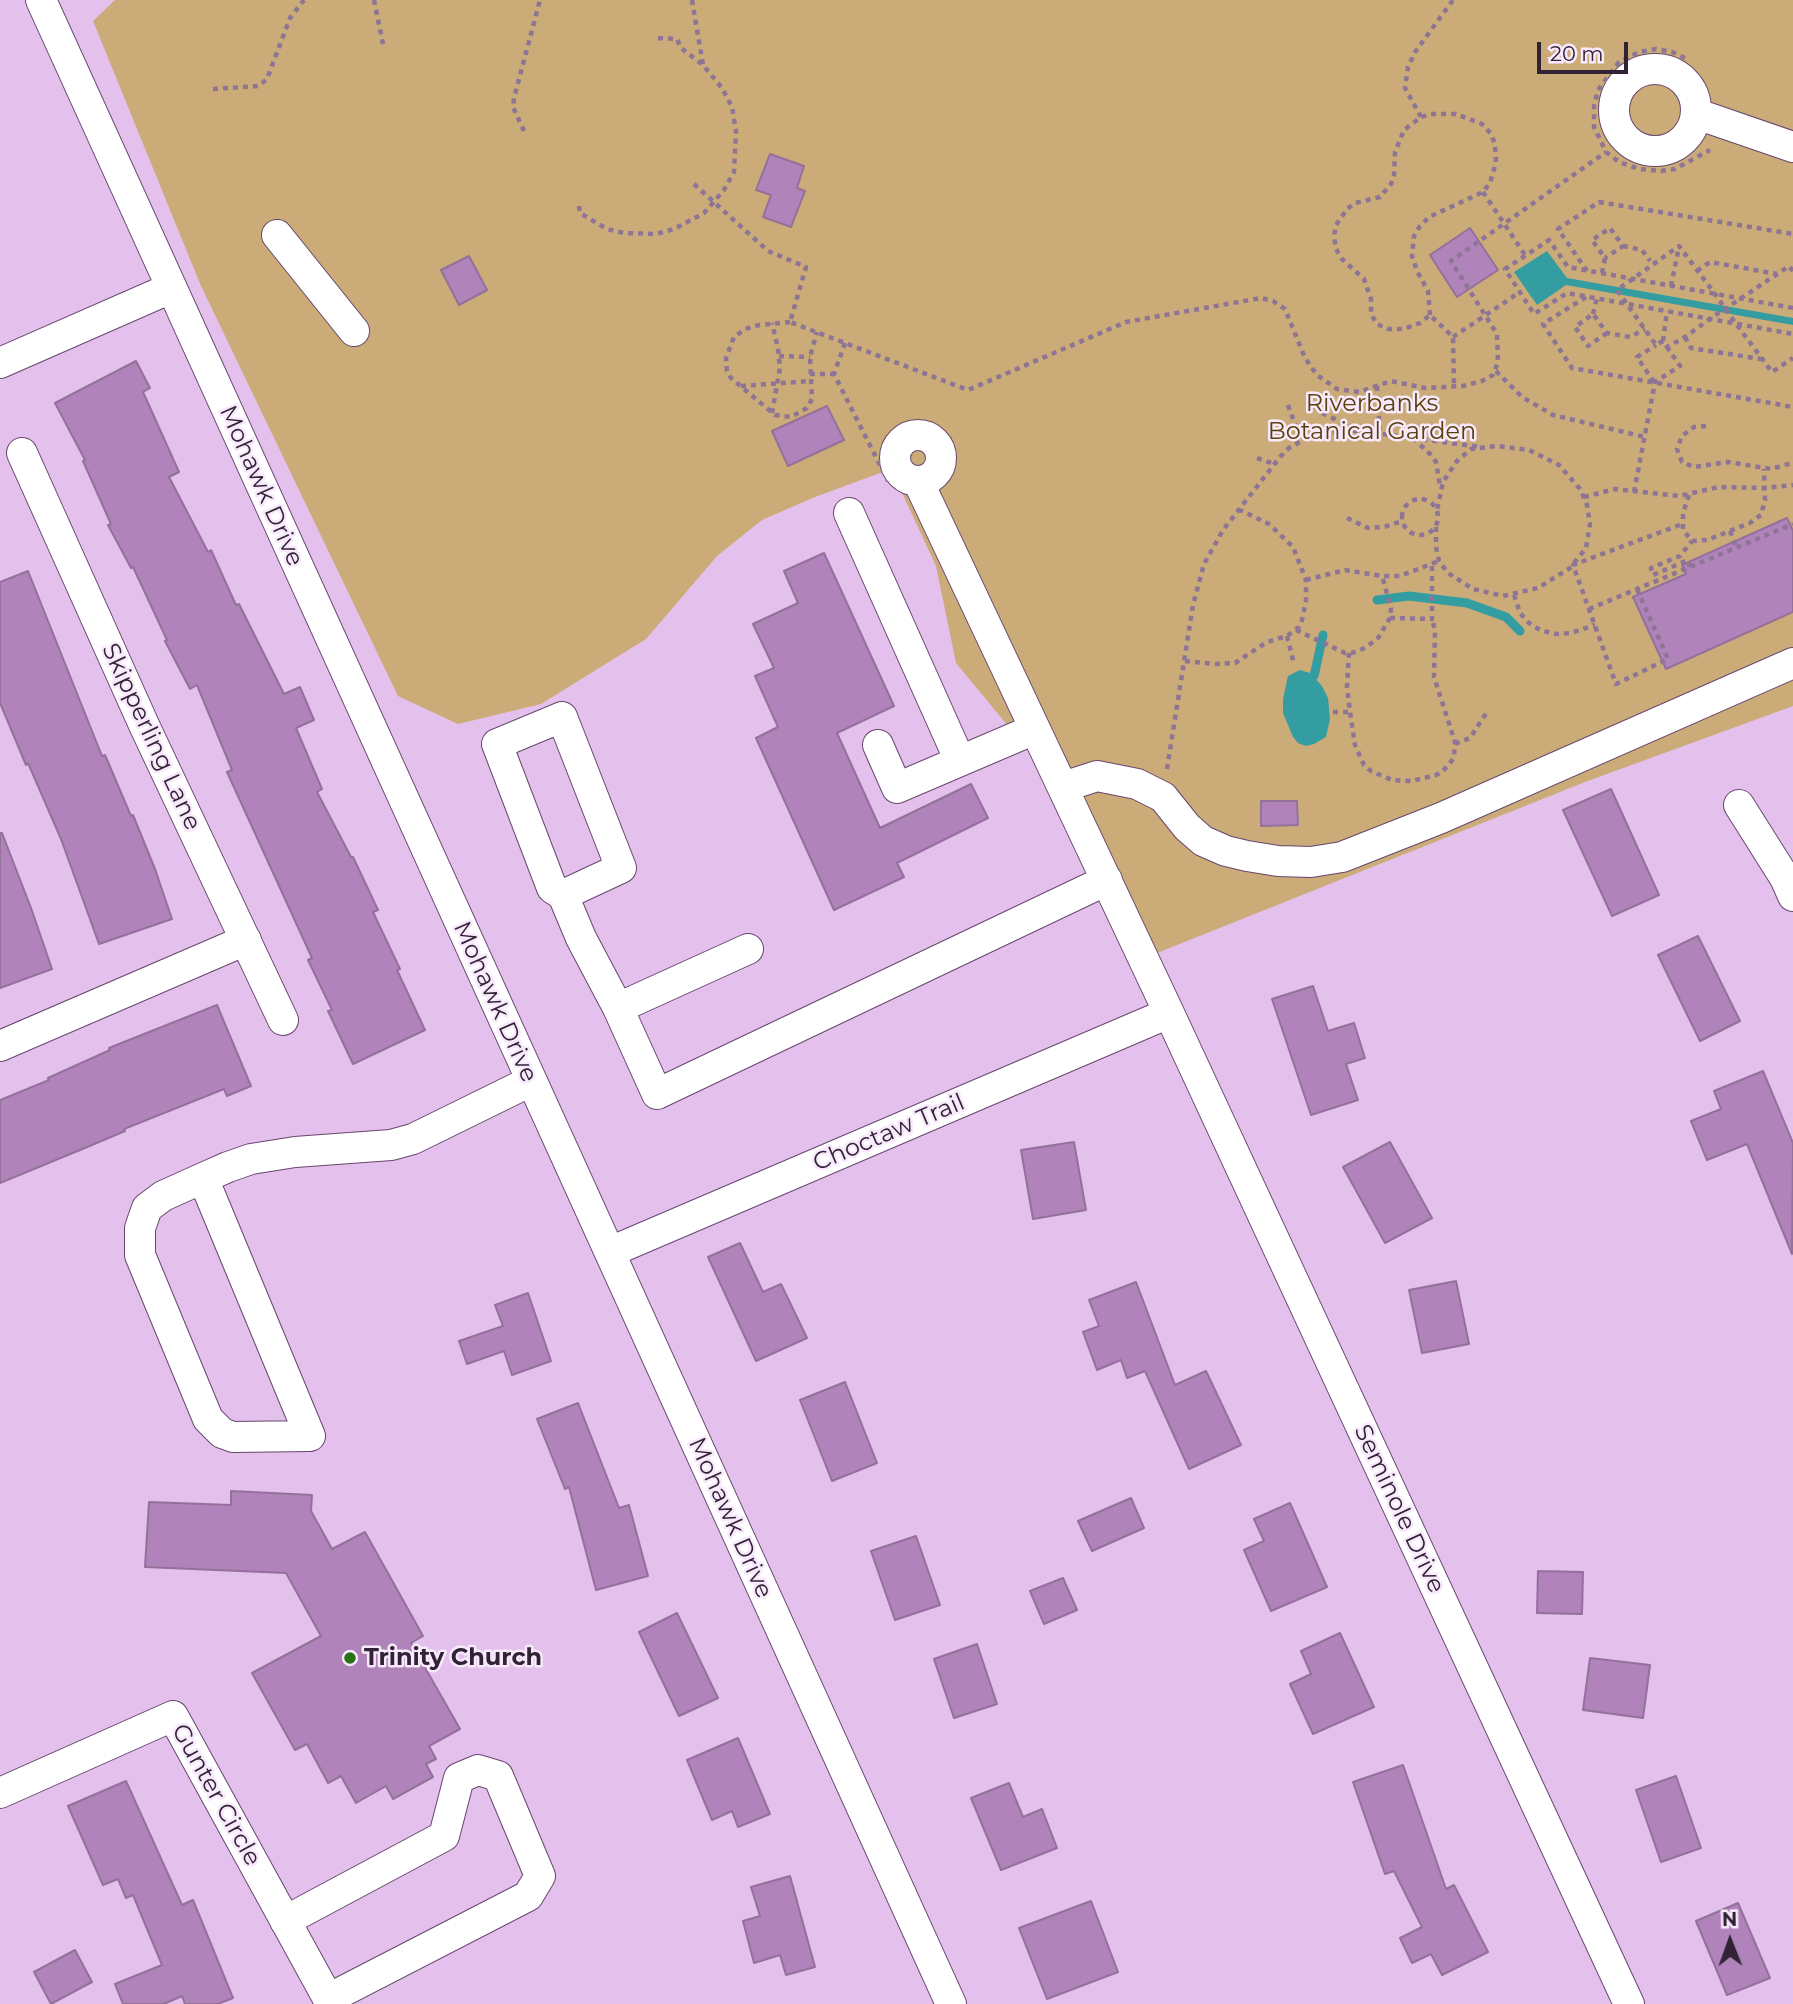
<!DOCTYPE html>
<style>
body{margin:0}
#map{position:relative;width:1793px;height:2004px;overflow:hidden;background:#e4c0ed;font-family:Montserrat,sans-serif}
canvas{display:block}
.north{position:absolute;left:1695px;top:1906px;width:70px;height:70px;-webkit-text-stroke:5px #f8e9fc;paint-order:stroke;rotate:359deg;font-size:19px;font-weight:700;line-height:28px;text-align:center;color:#312334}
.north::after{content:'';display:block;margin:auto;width:24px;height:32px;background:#312334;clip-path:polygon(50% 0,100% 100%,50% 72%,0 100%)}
.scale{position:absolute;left:1537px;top:42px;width:91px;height:32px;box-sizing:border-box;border:4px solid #312334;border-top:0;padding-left:9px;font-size:21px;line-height:24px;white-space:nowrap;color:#312334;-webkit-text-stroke:5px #f8e9fc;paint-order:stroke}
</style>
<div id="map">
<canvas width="1793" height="2004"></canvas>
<div class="north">N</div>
<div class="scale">20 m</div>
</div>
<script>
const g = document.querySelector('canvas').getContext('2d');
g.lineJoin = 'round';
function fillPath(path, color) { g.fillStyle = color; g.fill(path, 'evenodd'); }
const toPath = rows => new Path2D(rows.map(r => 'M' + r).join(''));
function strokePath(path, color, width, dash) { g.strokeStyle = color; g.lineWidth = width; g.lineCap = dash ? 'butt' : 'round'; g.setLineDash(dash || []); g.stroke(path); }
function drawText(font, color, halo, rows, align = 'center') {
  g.font = font + ' Montserrat,sans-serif'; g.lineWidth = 5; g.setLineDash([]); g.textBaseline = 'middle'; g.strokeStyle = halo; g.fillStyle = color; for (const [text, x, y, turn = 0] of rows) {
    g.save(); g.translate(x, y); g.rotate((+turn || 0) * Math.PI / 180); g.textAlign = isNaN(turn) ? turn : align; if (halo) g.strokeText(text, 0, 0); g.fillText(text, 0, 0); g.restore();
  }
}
const green = toPath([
 [115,0,1793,0,1793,706,1585,782,1157,953,1108,847,956,663,936,566,891,469,815,497,762,520,717,556,646,639,541,704,458,724,398,696,201,286,93,21]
]);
const water = toPath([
 [1547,251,1567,278,1793,318,1793,325,1566,285,1537,305,1514,272],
 [1300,670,1310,673,1322,686,1328,698,1330,719,1326,737,1314,744,1306,746,1298,743,1293,737,1283,713,1283,699,1288,676]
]);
const stream = toPath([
 [1377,600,1409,596,1467,603,1506,617,1520,631],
 [1314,676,1323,635]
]);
const building = toPath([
 [770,154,804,166,797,188,805,191,791,227,763,217,771,195,756,190,770,154],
 [1470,228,1498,270,1457,297,1430,255,1470,228],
 [469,256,487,290,459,305,441,270,469,256],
 [136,361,150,388,143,392,179,472,169,477,208,552,211,550,236,605,239,604,284,694,300,687,314,720,296,728,322,789,317,792,351,857,353,857,378,910,373,912,400,969,397,970,425,1030,353,1064,328,1011,332,1010,308,960,312,958,227,772,232,770,197,685,190,689,165,641,167,640,133,567,131,568,108,525,111,524,83,461,85,460,55,403,136,361],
 [827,406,844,440,788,466,772,431,827,406],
 [1787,518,1793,531,1793,612,1666,669,1633,597,1686,574,1682,565,1787,518],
 [824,553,894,706,837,733,880,828,971,784,988,818,897,863,904,877,834,910,756,738,778,727,755,676,774,668,753,624,798,603,784,571,824,553],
 [28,571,102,756,105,755,131,816,133,815,155,869,172,919,99,944,61,839,28,763,26,765,0,703,0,582,28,571],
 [1611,789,1659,895,1612,916,1563,810,1611,789],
 [1261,801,1297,801,1298,825,1261,826,1261,801],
 [0,833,2,833,31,908,52,969,0,988,0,833],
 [1698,936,1740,1021,1700,1041,1658,955,1698,936],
 [1313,986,1328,1031,1354,1023,1365,1058,1346,1064,1358,1100,1311,1115,1272,999,1313,986],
 [217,1005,251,1086,227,1096,224,1089,124,1129,125,1131,80,1150,0,1183,0,1100,49,1080,48,1078,110,1050,109,1048,217,1005],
 [1763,1071,1793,1143,1792,1254,1747,1144,1707,1160,1691,1121,1721,1109,1714,1091,1763,1071],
 [1074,1142,1086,1210,1033,1219,1021,1150,1074,1142],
 [1390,1142,1432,1218,1385,1243,1343,1167,1390,1142],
 [740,1243,763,1292,781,1284,807,1338,756,1361,708,1257,740,1243],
 [1456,1281,1469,1344,1422,1353,1409,1290,1456,1281],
 [1136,1282,1175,1385,1206,1371,1241,1445,1189,1469,1145,1371,1127,1378,1121,1360,1097,1370,1083,1332,1099,1326,1089,1300,1136,1282],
 [528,1293,551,1361,512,1375,504,1351,467,1364,459,1341,503,1326,495,1305,528,1293],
 [845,1382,877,1463,832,1481,800,1400,845,1382],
 [578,1403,619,1508,629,1505,648,1576,596,1590,569,1487,565,1489,537,1419,578,1403],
 [231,1491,312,1495,311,1511,332,1549,365,1532,423,1636,411,1643,460,1729,429,1746,436,1759,426,1764,433,1777,393,1799,386,1786,356,1803,341,1776,328,1783,307,1744,295,1750,252,1673,321,1636,286,1573,145,1567,149,1502,231,1505,231,1491],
 [1131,1498,1144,1528,1092,1551,1078,1521,1131,1498],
 [1290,1503,1327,1587,1271,1611,1244,1550,1264,1541,1254,1519,1290,1503],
 [916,1536,940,1605,895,1620,871,1551,916,1536],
 [1538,1571,1583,1572,1582,1614,1537,1613,1538,1571],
 [1063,1578,1077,1610,1044,1624,1030,1591,1063,1578],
 [677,1613,718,1698,679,1716,639,1632,677,1613],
 [1340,1633,1374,1707,1313,1734,1290,1684,1311,1674,1301,1651,1340,1633],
 [977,1644,997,1704,954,1718,934,1659,977,1644],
 [1590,1658,1650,1665,1643,1718,1583,1710,1590,1658],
 [738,1738,770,1814,738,1827,732,1811,712,1820,687,1760,738,1738],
 [1403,1765,1446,1889,1454,1885,1488,1952,1442,1975,1431,1954,1412,1963,1400,1938,1422,1927,1394,1871,1385,1874,1353,1782,1403,1765],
 [1676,1776,1701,1848,1661,1862,1636,1790,1676,1776],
 [126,1781,182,1905,193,1900,233,1998,218,2004,185,2004,182,1996,164,2004,123,2004,115,1984,162,1965,133,1895,126,1898,118,1879,103,1885,68,1806,126,1781],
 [1009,1783,1023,1817,1042,1809,1057,1848,1001,1870,971,1798,1009,1783],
 [790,1876,815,1967,786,1975,780,1955,754,1963,743,1921,760,1916,751,1887,790,1876],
 [1091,1901,1118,1972,1047,1999,1019,1928,1091,1901],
 [1738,1903,1770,1978,1727,1995,1696,1921,1738,1903],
 [75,1950,92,1982,51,2004,34,1972,75,1950]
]);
const path = toPath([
 [374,0,384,49],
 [692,0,703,65],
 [1685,58,1672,52,1656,49,1639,52,1619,62,1598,90,1594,106,1594,127,1606,152,1619,162,1639,169,1661,171,1675,169,1710,150],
 [213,89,259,86,267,79,290,18,304,0],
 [1421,117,1405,88,1408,67,1415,52,1453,0],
 [524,131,513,107,514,98,540,0],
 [694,184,768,251,806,267,790,322,968,390,1126,322,1261,298,1273,301,1285,309,1305,358,1317,375,1337,389,1359,392,1391,381,1425,388,1463,386,1482,381,1493,375,1498,362,1497,334,1451,261,1606,152],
 [1483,192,1525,255],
 [579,206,580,213,607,229,624,233,656,234,674,229,704,213,724,190,734,172,736,131,732,107,722,88,703,65,681,48,677,39,655,38],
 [1623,246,1642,250,1650,261],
 [1587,271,1558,229,1599,202,1793,234],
 [1697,271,1710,262,1777,274],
 [1793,271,1789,266,1725,309,1717,314,1685,337,1667,347,1663,341,1656,345,1617,290,1679,246,1718,298,1725,309,1731,317,1772,372,1793,358],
 [1602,273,1605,258,1592,240,1610,228,1623,246,1605,258],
 [1671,286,1679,247],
 [1586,297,1543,324,1572,368,1793,407],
 [1793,308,1568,267,1549,240,1505,269,1534,314,1567,293,1793,334],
 [1593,314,1597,298],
 [1430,315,1428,291,1417,271,1412,256,1414,236,1420,226,1429,217,1483,192,1490,183,1496,162,1495,144,1491,134,1482,124,1456,114,1431,114,1421,117,1404,130,1395,152,1394,176,1391,184,1380,197,1355,203,1347,209,1336,225,1334,236,1336,249,1342,259,1364,279,1371,299,1371,314,1377,324,1388,329,1404,329,1420,323,1430,315,1453,337,1454,387],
 [790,322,759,325,745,329,734,337,726,358,727,371,731,378,775,415,791,417,807,408,812,399,810,357,817,332],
 [1607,333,1588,346,1575,327,1593,314,1607,333,1630,337,1645,329],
 [1453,337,1520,292],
 [1685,337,1691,348,1761,359],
 [1663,341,1667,311],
 [845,343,834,374,888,481],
 [779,356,810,357],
 [1496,371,1522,397,1553,415,1645,437],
 [810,374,834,374],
 [1654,382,1637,357,1656,345],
 [741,386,810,381],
 [1377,386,1380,433],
 [1288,405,1301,441],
 [772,413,780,368,778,348,772,323],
 [1322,413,1358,430],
 [1706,426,1694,427,1682,436,1677,449,1682,462,1694,467,1728,462,1771,469,1792,463],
 [1413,438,1430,454,1436,462,1440,486],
 [1257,458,1274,464],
 [1634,492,1655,382,1680,366,1667,347],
 [1689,495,1683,513,1683,530,1692,541,1707,540,1750,523,1761,515,1765,500,1764,469],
 [1584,497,1615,489,1679,496,1719,487,1765,488,1793,485],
 '1402 517a18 18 0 1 1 36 0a18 18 0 1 1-36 0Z',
 [1347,518,1368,528,1384,527,1402,521],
 [1436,527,1436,547,1439,561,1448,573,1473,589,1503,596,1538,588,1570,568,1586,548,1590,524,1587,505,1580,489,1559,465,1529,450,1497,446,1471,449,1457,461,1443,482,1437,510],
 [1730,531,1736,547],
 [1690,567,1688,560,1653,575,1651,568,1680,556,1692,541],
 [1306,580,1345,570,1382,576,1400,576,1439,561],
 [1637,589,1668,659,1616,684,1573,565,1682,524],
 [1514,595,1520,613,1529,623,1540,630,1555,634,1571,633,1595,625],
 [1589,609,1793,524],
 [1390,618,1432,619,1432,564],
 [1296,630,1345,653,1352,653,1365,648,1378,638,1390,618,1391,608,1382,576],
 [1287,636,1294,664],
 [1349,653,1347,687,1350,712,1355,745,1364,765,1371,771,1392,780,1412,781,1436,775,1443,771,1454,758,1455,742,1434,677,1435,630,1432,619],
 [1185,661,1215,664,1235,663,1267,642,1287,636,1299,627,1302,620,1306,601,1306,580,1293,547,1269,524,1240,510],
 [1333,712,1350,712],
 [1455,744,1470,738,1487,712],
 [1167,769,1193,605,1204,564,1223,530,1280,457,1289,448,1307,438,1343,431,1359,431,1481,447]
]);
const minor = toPath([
 [41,0,951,2004],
 '1614 110a41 41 0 1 1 82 0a41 41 0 1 1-82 0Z',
 [1697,114,1793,147],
 [277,235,354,331],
 [0,363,171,288],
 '895 458a23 23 0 1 1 46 0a23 23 0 1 1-46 0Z',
 [22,453,144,725,283,1020],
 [918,481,1169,1013,1629,2004],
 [849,513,960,761],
 [878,745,897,788,1035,729],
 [1063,787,1097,776,1137,784,1163,797,1187,827,1203,841,1226,851,1247,856,1278,861,1311,862,1342,857,1441,818,1793,663],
 [1739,805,1785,878,1793,896],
 [563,895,552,888,497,744,562,717,621,868,563,895,581,938,618,1008],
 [748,949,618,1008,657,1094,1107,880],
 [0,1046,246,940],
 [203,1178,310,1436,233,1437,222,1433,208,1419,140,1255,140,1228,147,1208,163,1196,203,1178,228,1167,251,1159,295,1152,391,1145,413,1139,531,1081],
 [610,1252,1169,1013],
 [0,1793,173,1716,331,2004],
 [285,1921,444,1836,459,1778,478,1770,498,1776,540,1876,528,1896,328,1999]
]);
const markers = [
 [350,1658,7,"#2a7213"]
];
const parkNames = [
 ["Riverbanks",1372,404],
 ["Botanical Garden",1372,432]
];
const streetNames = [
 ["Mohawk Drive",261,486,66],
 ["Skipperling Lane",151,737,65],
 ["Mohawk Drive",495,1002,66],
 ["Choctaw Trail",889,1133,-23],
 ["Seminole Drive",1399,1509,65],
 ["Mohawk Drive",730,1518,66],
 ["Gunter Circle",216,1795,61]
];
const poiNames = [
 ["Trinity Church",364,1658]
];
fillPath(green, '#cbab77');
fillPath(water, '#349da2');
strokePath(stream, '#349da2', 9);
fillPath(building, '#b084bb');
strokePath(building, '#93719b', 2);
strokePath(minor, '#67476e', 32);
strokePath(path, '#8e7595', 4.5, [5, 5]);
strokePath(minor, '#fff', 30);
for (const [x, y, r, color] of markers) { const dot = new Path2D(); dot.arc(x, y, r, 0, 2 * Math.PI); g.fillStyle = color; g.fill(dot); strokePath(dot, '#f8e9fc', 2.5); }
drawText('24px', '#593f0a', '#f8e9fc', parkNames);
drawText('24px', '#312334', '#f8e9fc', streetNames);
drawText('bold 24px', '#312334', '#f8e9fc', poiNames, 'left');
</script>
